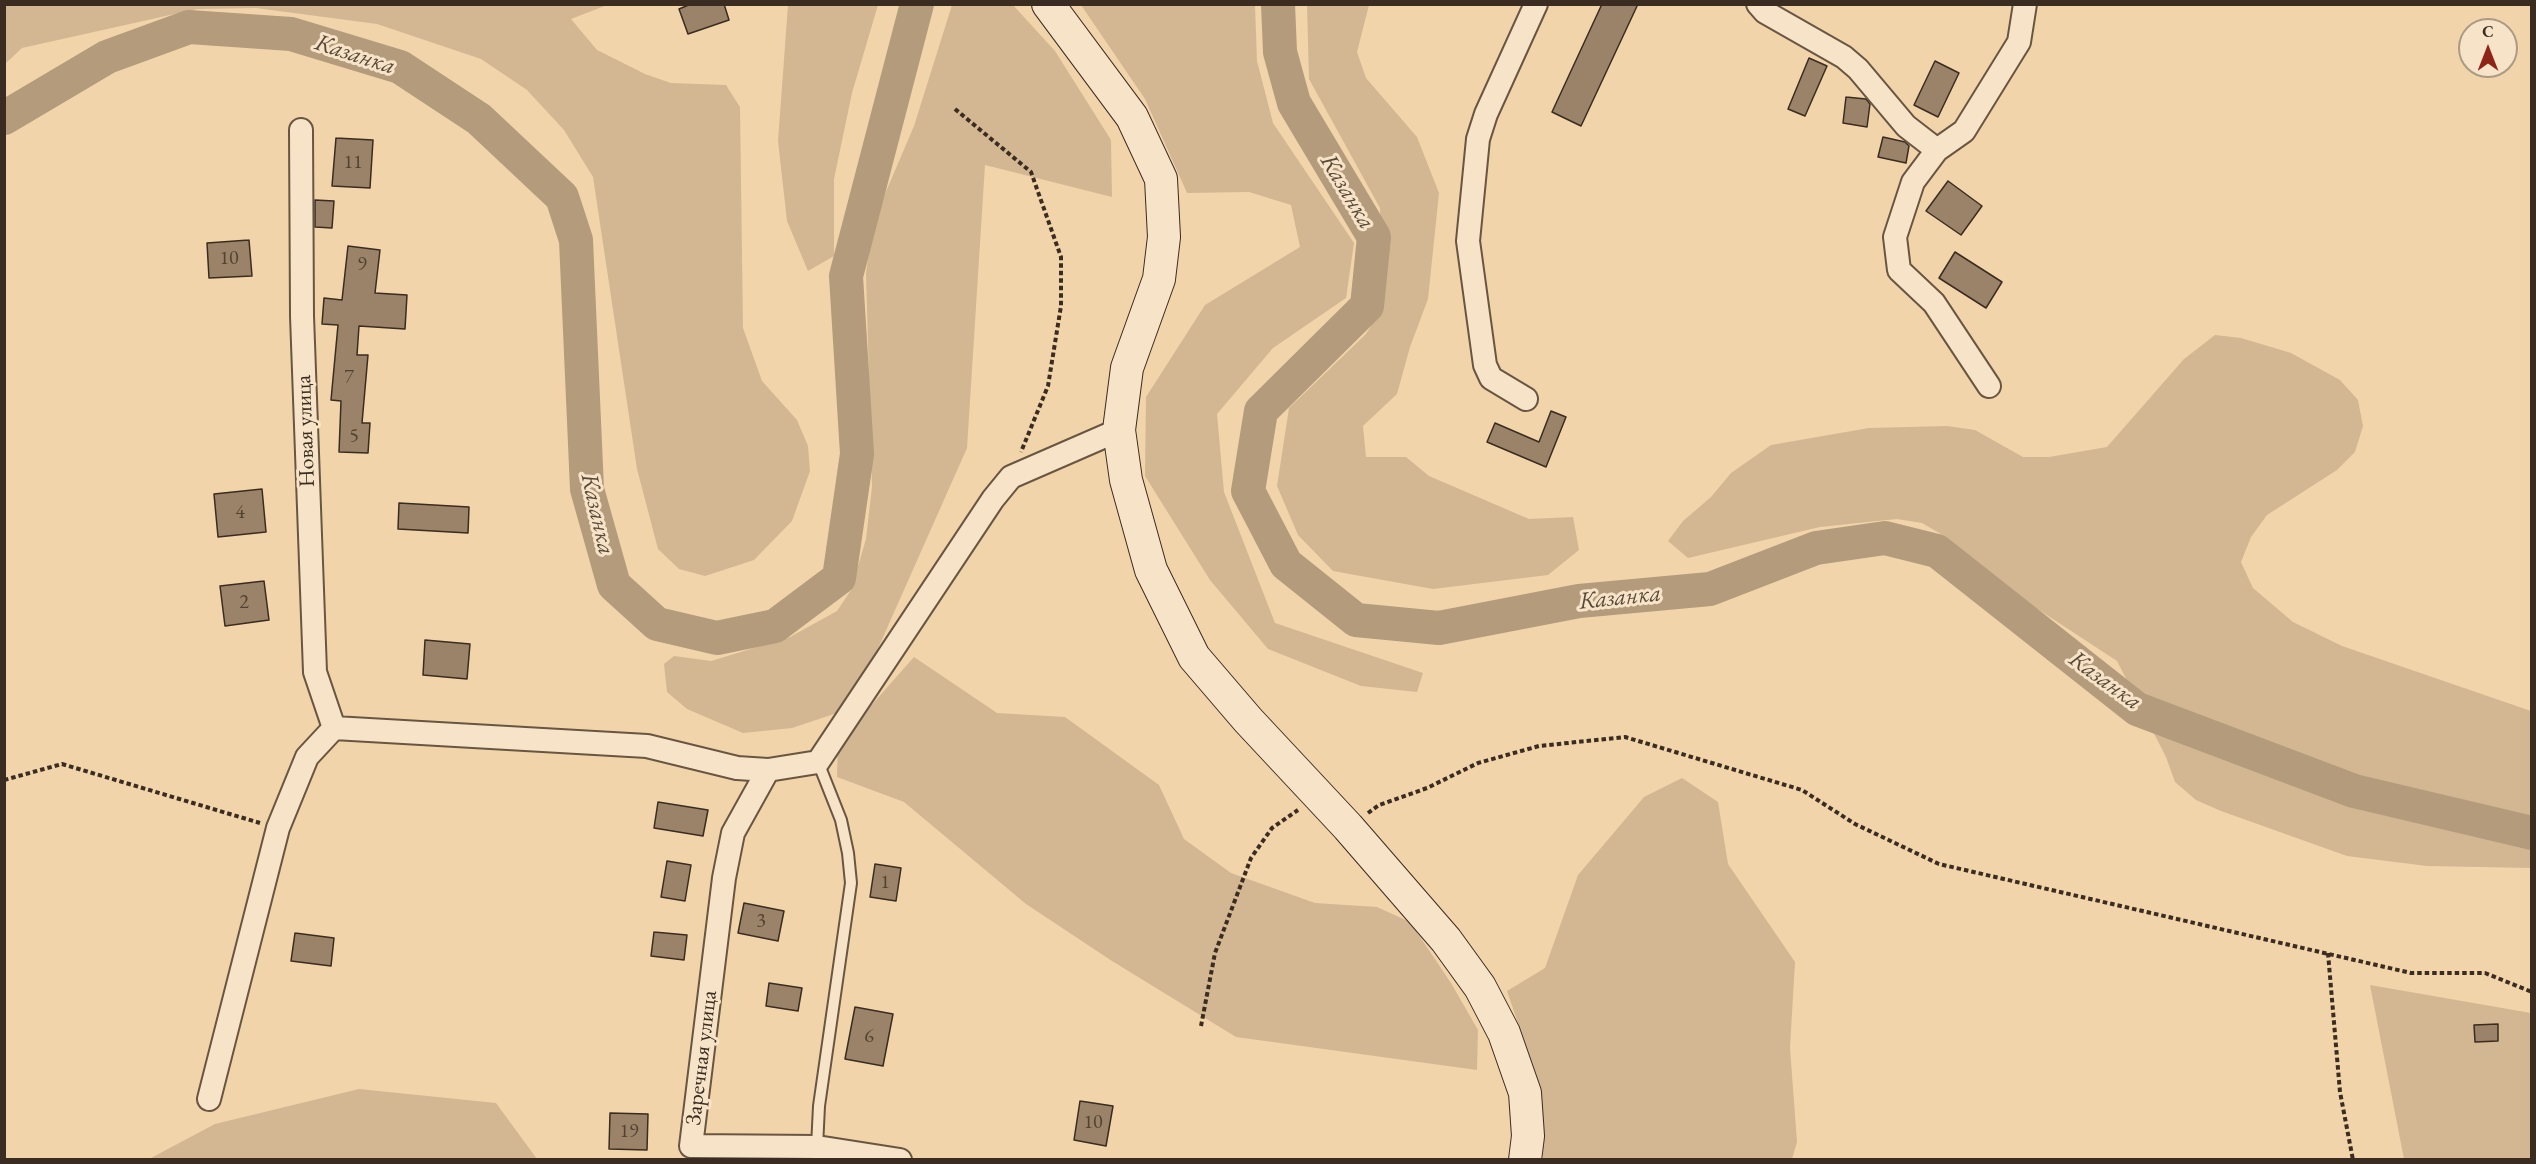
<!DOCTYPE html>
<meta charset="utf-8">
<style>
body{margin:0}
#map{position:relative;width:2536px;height:1164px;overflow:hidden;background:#f2d4aa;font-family:"EB Garamond",serif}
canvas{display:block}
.frame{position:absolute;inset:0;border:6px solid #3a2c20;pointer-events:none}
.north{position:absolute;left:2458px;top:18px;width:60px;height:60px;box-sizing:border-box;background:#f7e3c8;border:2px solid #ab9a85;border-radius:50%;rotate:0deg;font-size:16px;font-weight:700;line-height:24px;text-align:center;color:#3a2c20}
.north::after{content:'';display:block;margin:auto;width:21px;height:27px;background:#8f2418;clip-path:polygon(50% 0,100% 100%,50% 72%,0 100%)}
</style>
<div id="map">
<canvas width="2536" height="1164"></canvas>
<div class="frame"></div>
<div class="north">С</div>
</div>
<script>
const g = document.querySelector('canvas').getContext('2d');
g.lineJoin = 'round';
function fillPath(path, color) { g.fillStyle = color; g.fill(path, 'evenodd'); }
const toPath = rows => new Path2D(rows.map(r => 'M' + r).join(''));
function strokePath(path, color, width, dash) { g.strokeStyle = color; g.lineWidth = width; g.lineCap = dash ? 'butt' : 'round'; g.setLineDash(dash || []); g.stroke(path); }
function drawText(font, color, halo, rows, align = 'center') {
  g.font = font + ' "EB Garamond",serif'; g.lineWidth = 6; g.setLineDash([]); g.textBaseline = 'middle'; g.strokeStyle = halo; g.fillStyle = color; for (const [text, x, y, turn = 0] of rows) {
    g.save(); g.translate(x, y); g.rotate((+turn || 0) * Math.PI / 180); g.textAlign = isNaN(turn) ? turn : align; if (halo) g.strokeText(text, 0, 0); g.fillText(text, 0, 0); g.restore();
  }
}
const green = toPath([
 [5,4,607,5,571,19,597,50,645,74,671,83,726,85,740,107,743,328,762,381,797,420,808,446,810,471,792,521,754,560,705,576,679,569,658,549,637,469,593,177,564,130,527,90,481,59,377,24,256,8,197,9,22,48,5,64],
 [788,5,878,5,852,93,834,179,834,256,808,271,787,221,778,141],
 [952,5,1013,5,1055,51,1111,140,1112,197,985,165,967,448,868,671,837,713,792,728,743,733,687,709,667,692,664,664,674,656,711,661,790,637,837,611,851,590,866,539,872,487,866,273,873,222,914,126],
 [1081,5,1255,5,1257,61,1273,123,1354,243,1346,298,1273,348,1217,414,1224,492,1275,623,1423,673,1417,692,1361,686,1268,649,1210,580,1145,476,1146,397,1205,305,1300,247,1291,205,1249,192,1187,193,1145,99],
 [1307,5,1369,5,1357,52,1366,78,1417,137,1439,193,1428,299,1410,347,1397,394,1363,426,1366,457,1406,457,1429,476,1529,519,1573,517,1579,550,1548,575,1433,589,1333,571,1298,535,1277,486,1289,408,1366,334,1380,311,1384,285,1380,208,1309,79],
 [2215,335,2241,338,2291,353,2340,380,2358,400,2363,426,2355,452,2337,470,2267,515,2251,537,2241,562,2253,588,2293,622,2342,646,2531,711,2531,868,2427,866,2347,856,2221,811,2196,800,2175,782,2166,757,2117,661,2007,589,1946,537,1922,523,1897,519,1820,527,1688,558,1668,541,1683,521,1711,497,1731,473,1771,445,1869,428,1947,426,1975,430,2023,457,2049,457,2107,447,2184,359],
 [914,657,997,713,1065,717,1159,785,1184,839,1231,873,1315,903,1377,907,1410,922,1451,983,1478,1030,1477,1070,1236,1037,1112,961,1026,904,904,802,837,777,838,743],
 [1682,778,1718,802,1728,864,1795,962,1790,1048,1797,1142,1792,1159,1543,1159,1541,1090,1507,991,1545,968,1578,875,1644,797],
 [2370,985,2531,1013,2531,1159,2404,1159],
 [359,1089,496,1103,537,1159,149,1159,215,1124]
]);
const river = toPath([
 [1278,4,1280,52,1294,103,1374,237,1367,306,1261,411,1248,491,1286,564,1356,620,1439,628,1579,601,1710,589,1816,548,1885,538,1937,551,2137,709,2354,791,2532,833],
 [4,118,107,57,189,27,291,34,400,67,479,119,562,197,576,240,587,489,614,585,657,624,717,638,775,626,839,578,857,454,846,276,917,4]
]);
const building = toPath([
 [691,4,724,4,729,20,688,34,679,9,691,4],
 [1602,4,1638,4,1581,126,1552,112,1602,4],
 [1809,58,1827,66,1805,116,1788,109,1809,58],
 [1935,61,1959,73,1938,117,1914,105,1935,61],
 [1846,97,1866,99,1870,104,1867,127,1843,123,1846,97],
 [1883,137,1905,142,1909,146,1906,163,1878,157,1883,137],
 [336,138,373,140,370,188,332,186,336,138],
 [1948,181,1982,206,1961,235,1926,211,1948,181],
 [315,200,334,201,332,228,315,227,315,200],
 [249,240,252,276,209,278,207,243,249,240],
 [348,246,380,250,375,293,407,295,405,329,359,326,357,355,368,355,362,423,370,423,368,453,339,452,341,401,331,400,338,325,322,324,324,298,342,300,348,246],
 [1955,252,2002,282,1986,308,1939,278,1955,252],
 [1551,411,1566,417,1546,467,1487,442,1495,423,1539,442,1551,411],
 [262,489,266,532,218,537,214,494,262,489],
 [399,503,469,507,468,533,398,529,399,503],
 [264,581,269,620,225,626,220,586,264,581],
 [425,640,470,644,467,679,423,675,425,640],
 [658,802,708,810,703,836,654,828,658,802],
 [667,861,691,865,685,901,661,897,667,861],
 [875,864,901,868,896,901,870,897,875,864],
 [744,903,784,911,778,941,738,933,744,903],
 [654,932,687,935,684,960,651,956,654,932],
 [295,933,334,938,331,966,291,961,295,933],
 [769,983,802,988,798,1011,766,1006,769,983],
 [855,1007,893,1014,883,1066,845,1059,855,1007],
 [2498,1024,2498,1041,2475,1042,2474,1025,2498,1024],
 [1080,1101,1113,1106,1106,1146,1074,1140,1080,1101],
 [610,1113,648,1114,647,1150,609,1149,610,1113]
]);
const path = toPath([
 [955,109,1031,172,1061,257,1061,306,1048,386,1021,452],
 [4,780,62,764,260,823],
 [1368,813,1379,805,1427,788,1478,763,1539,746,1625,737,1802,790,1855,824,1939,864,2411,973,2485,973,2532,992],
 [2328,953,2340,1092,2353,1160],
 [1201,1026,1215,953,1251,858,1272,828,1298,810]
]);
const lane = toPath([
 [817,1147,819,1106,851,883,848,853,841,820,818,762]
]);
const street = toPath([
 [1758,4,1765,12,1844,57,1858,69,1906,126,1937,150],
 [301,130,302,316,315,672,334,728],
 [1989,386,1934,303,1899,270,1895,237,1913,182,1937,150,1964,131,2019,42,2025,4],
 [1526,399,1491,378,1485,365,1468,241,1478,139,1486,114,1536,4],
 [334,728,647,746,737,768,768,770,818,762,993,499,1011,477,1119,430],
 [768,770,733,833,724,878,691,1146,817,1147,900,1160],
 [209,1099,278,828,307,757,334,728]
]);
const secondary = toPath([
 [1048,4,1132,117,1161,179,1164,237,1159,279,1127,368,1119,430,1126,480,1151,570,1194,657,1248,720,1348,827,1446,940,1480,987,1504,1033,1525,1093,1528,1136,1525,1160]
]);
const numberNames = [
 ["11",353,163],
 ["10",229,259],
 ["9",362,265],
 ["7",349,378],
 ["5",354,437],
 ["4",240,513],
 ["2",244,603],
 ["1",885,883],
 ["3",761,922],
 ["6",869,1037],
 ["10",1093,1123],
 ["19",629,1132]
];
const streetNames = [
 ["Новая улица",306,431,-92],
 ["Заречная улица",702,1058,-83]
];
const waterNames = [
 ["Казанка",355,55,18],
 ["Казанка",1347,192,59],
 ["Казанка",597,514,77],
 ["Казанка",1620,598,-6],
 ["Казанка",2105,681,36]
];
fillPath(green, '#d3b793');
strokePath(river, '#b39b7b', 34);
fillPath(building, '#9a8368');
strokePath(building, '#3a2c20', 1.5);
strokePath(lane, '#685642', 14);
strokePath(street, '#685642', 26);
strokePath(secondary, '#3a2c20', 34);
strokePath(path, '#3a2c20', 4, [4.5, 3]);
strokePath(lane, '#f7e3c8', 10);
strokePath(street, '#f7e3c8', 22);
strokePath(secondary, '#f7e3c8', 32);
drawText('20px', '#524232', null, numberNames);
drawText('22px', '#3a2c20', '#f7e3c8', streetNames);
drawText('italic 24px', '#584837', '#f7e3c8', waterNames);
</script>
